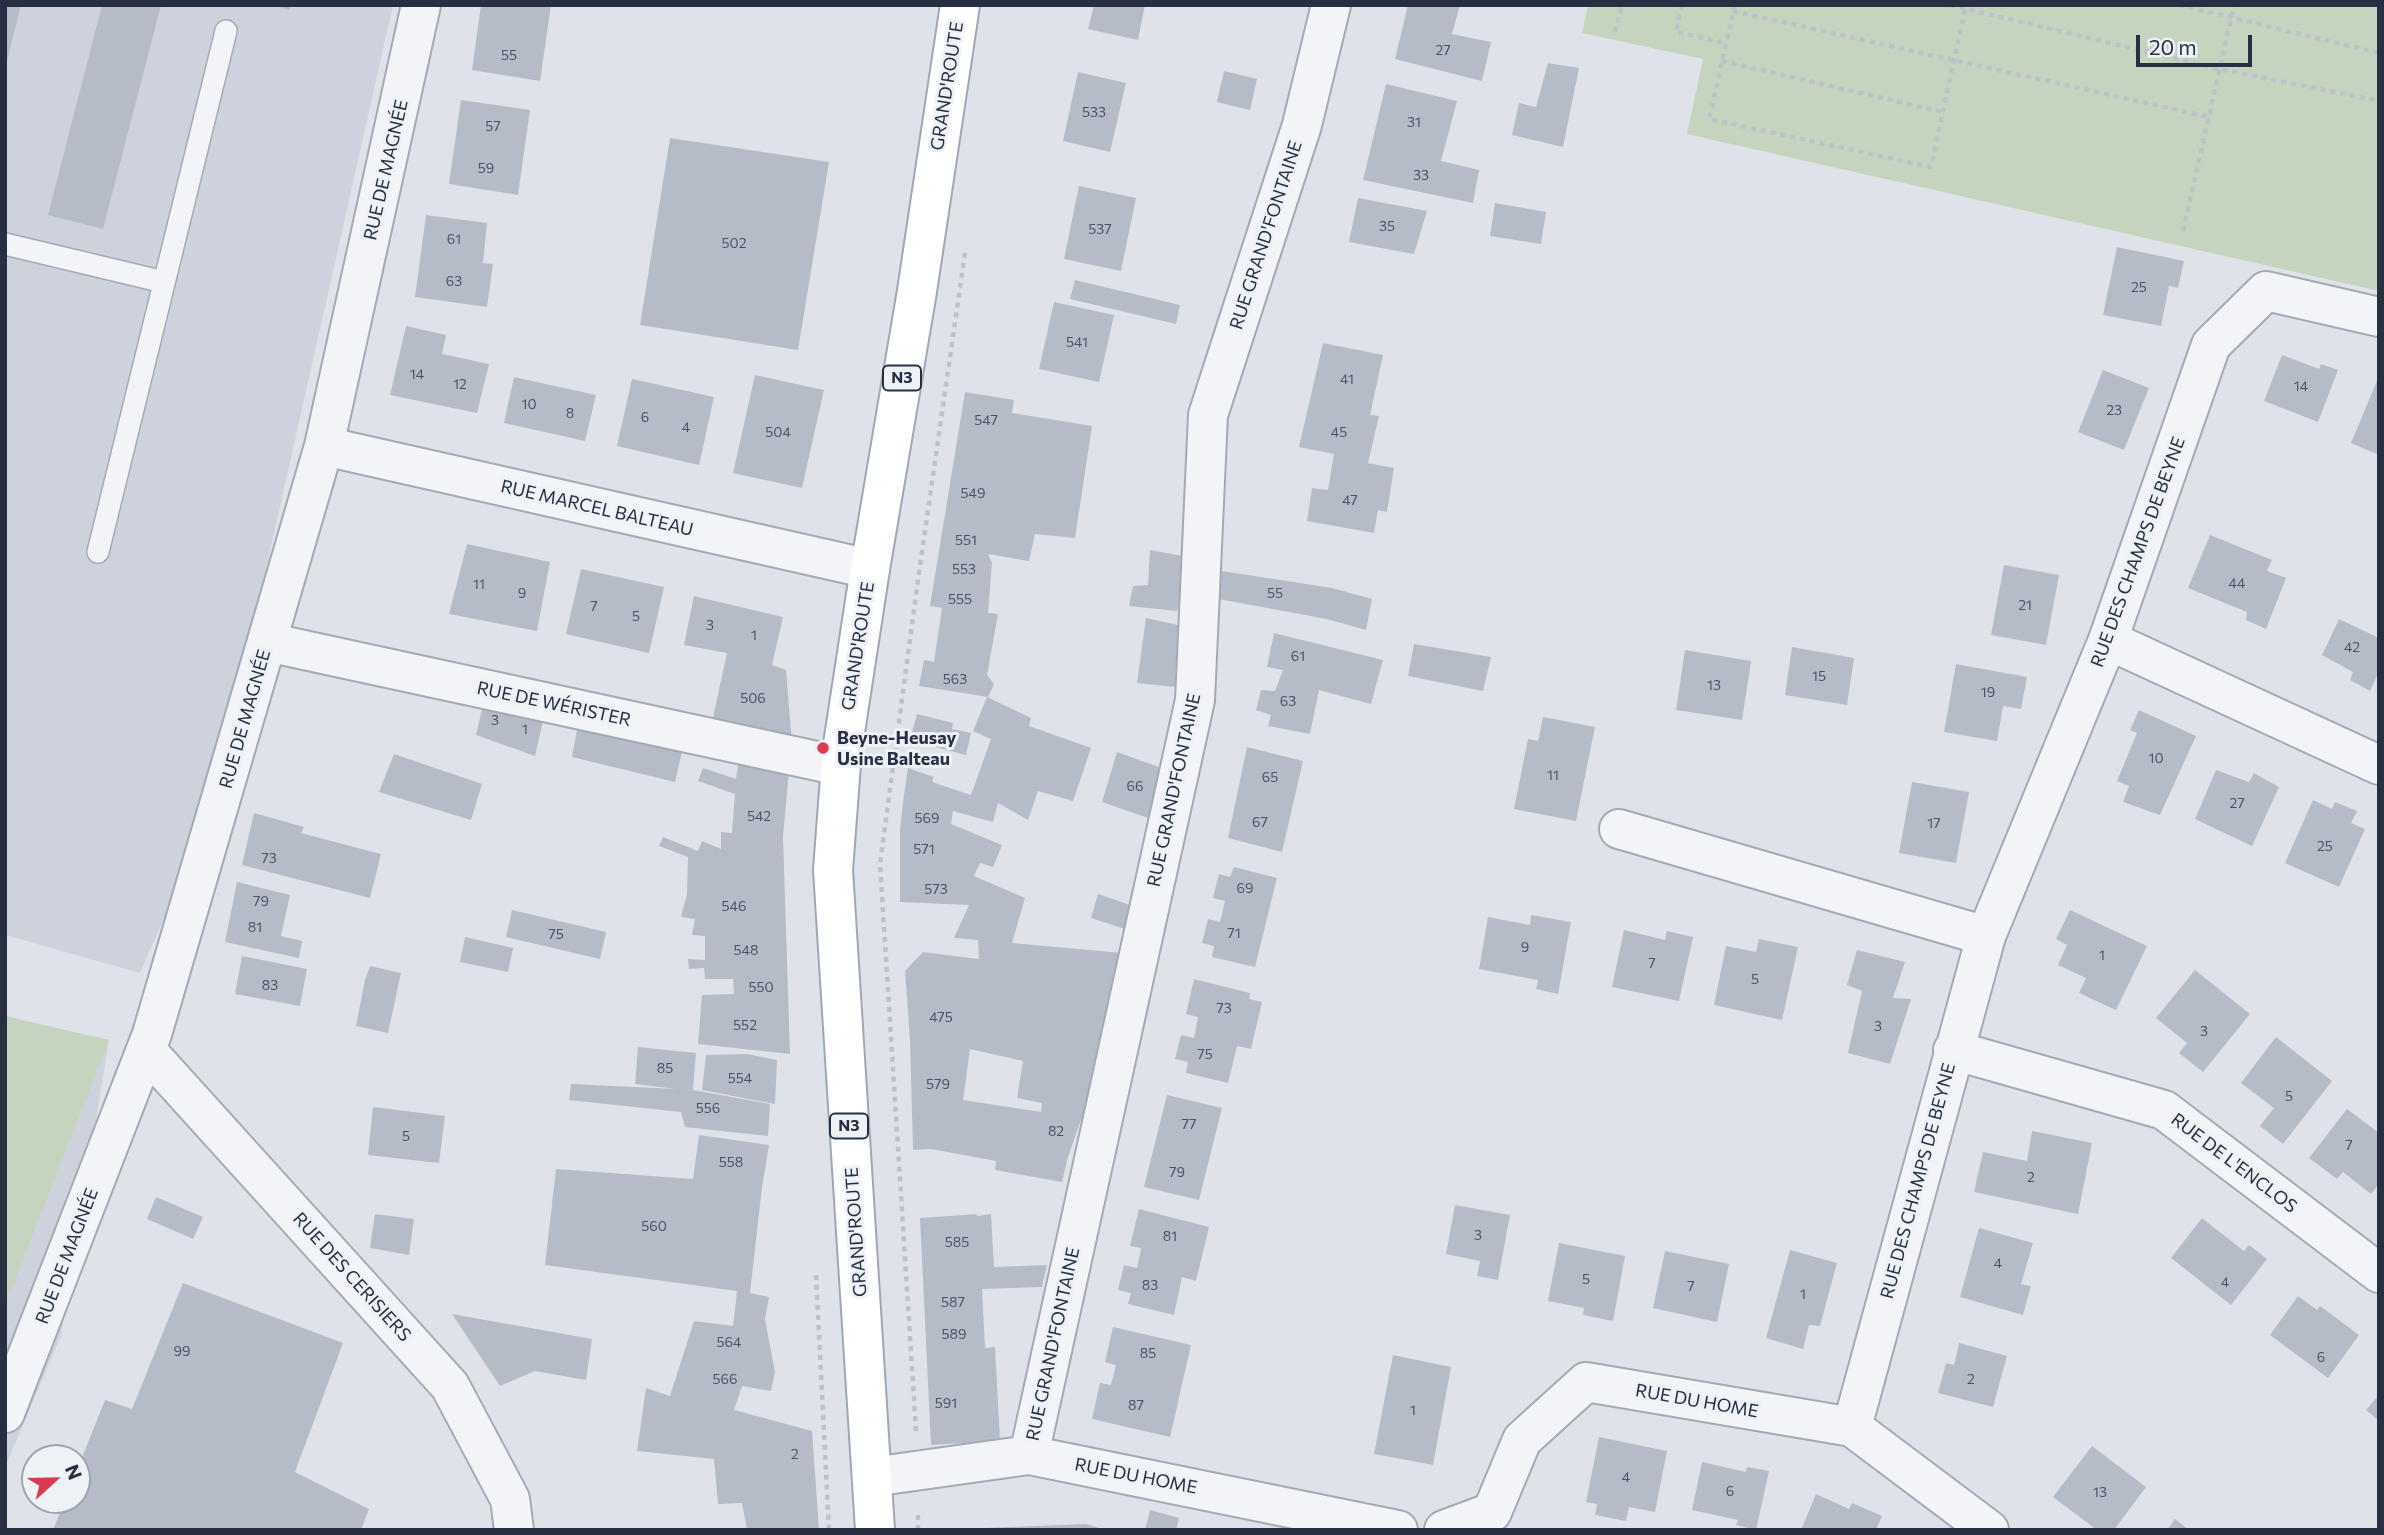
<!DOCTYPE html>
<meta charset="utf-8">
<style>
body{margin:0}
#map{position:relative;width:2384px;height:1535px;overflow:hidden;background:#dfe3e9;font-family:Commissioner,sans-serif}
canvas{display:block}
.frame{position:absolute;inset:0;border:7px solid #263042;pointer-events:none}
.north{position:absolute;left:21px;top:1444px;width:70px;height:70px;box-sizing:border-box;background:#eef2f7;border:2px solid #9ea4af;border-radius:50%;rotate:68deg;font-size:19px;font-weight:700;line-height:28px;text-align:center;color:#263042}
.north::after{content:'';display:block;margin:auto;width:24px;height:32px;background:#d83a4e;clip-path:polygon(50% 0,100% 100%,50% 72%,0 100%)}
.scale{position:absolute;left:2136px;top:35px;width:116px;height:32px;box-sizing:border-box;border:4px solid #263042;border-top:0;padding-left:9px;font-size:21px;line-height:24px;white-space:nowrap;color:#263042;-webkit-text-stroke:5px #eef2f7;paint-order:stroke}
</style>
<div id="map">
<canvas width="2384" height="1535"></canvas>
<div class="frame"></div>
<div class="north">N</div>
<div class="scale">20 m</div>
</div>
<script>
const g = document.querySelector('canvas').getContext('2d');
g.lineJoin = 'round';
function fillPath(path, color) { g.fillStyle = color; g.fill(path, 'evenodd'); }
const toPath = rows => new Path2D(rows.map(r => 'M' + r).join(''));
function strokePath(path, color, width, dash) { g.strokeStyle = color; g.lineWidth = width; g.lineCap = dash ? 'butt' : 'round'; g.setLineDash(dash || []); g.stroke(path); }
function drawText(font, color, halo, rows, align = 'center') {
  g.font = font + ' Commissioner,sans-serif'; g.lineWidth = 6; g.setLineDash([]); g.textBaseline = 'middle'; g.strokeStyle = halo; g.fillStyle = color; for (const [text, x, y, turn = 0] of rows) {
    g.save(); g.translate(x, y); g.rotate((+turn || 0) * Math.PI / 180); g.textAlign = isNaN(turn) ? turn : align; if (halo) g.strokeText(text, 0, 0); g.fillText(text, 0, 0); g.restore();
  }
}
const built = toPath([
 [5,5,393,5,212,808,140,973,5,935],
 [5,1017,109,1040,61,1336,5,1467]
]);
const green = toPath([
 [1588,5,2379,5,2379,291,1687,134,1703,59,1582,33],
 [5,1016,109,1040,5,1305]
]);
const building = toPath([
 [5,5,21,5,6,65,5,65],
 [102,5,161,5,103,229,48,215],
 [273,5,290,5,289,10],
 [481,5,551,5,540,81,472,70],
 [1094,5,1145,5,1138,40,1088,29],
 [1408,5,1460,5,1452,34,1491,42,1482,81,1395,59],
 [1548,63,1579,68,1563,147,1512,135,1519,103,1536,107],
 [1224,71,1257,79,1250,110,1217,102],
 [1078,72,1126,83,1110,152,1063,141],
 [1386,84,1457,101,1441,161,1479,170,1473,203,1363,180],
 [461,100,530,110,518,195,449,184],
 [670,138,829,162,798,350,640,325],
 [1079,186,1136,198,1121,271,1064,259],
 [1358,198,1427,211,1414,254,1349,242],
 [1495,203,1546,212,1541,244,1490,236],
 [426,215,487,223,483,263,493,264,487,307,415,297],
 [2117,247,2184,261,2178,288,2169,286,2161,326,2103,315],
 [1075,280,1180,305,1176,324,1070,299],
 [1054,302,1114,315,1099,382,1039,369],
 [406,326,446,335,442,354,489,364,477,413,390,395],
 [1323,343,1383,355,1370,415,1379,416,1368,463,1394,468,1387,512,1378,510,1374,533,1307,521,1312,488,1328,490,1334,454,1299,447],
 [2282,355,2319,369,2321,364,2338,370,2318,422,2264,401],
 [2103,370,2149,388,2124,450,2078,432],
 [755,375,824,390,802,488,733,473],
 [2379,376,2379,455,2351,443],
 [514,377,596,395,585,441,504,423],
 [632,379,714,397,699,465,617,446],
 [965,392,1014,400,1012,413,1092,426,1075,538,1035,534,1029,561,988,554,992,563,988,613,998,614,987,675,994,684,988,697,919,686,924,660,934,662,942,608,930,606],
 [2210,535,2272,560,2267,571,2286,578,2266,629,2246,620,2247,612,2188,588],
 [467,544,550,562,537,631,449,614],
 [1150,550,1189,557,1183,591,1177,611,1129,606,1133,586,1148,585],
 [2004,565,2059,575,2046,645,1991,635],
 [581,569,664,587,649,653,566,634],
 [1222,571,1332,588,1372,599,1366,630,1327,619,1218,599],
 [694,596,783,617,772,665,786,670,792,743,711,727,727,653,684,645],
 [1146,618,1178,625,1175,687,1137,683],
 [2339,619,2379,638,2379,671,2370,691,2350,680,2353,672,2322,655],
 [1274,633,1383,660,1371,704,1319,690,1310,734,1268,726,1271,715,1256,710,1261,690,1275,691,1283,670,1267,667],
 [1414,644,1491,657,1483,691,1408,676],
 [1792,647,1854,658,1847,705,1785,695],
 [1685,650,1751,661,1742,720,1676,710],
 [1956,664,2027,677,2021,709,2003,706,1997,741,1944,732],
 [485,697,545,712,535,756,476,735],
 [987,697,1031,718,1029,726,1091,748,1073,801,1038,791,1028,820,998,803,993,822,953,811,951,824,1002,845,993,867,980,863,974,876,1025,898,1012,943,1122,953,1083,1114,1068,1157,1062,1182,995,1170,996,1161,931,1149,913,1150,910,1039,905,971,923,952,979,959,978,940,954,938,969,905,900,902,900,829,904,795,908,768,934,777,932,782,971,795,991,739,973,731],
 [970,1049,1023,1061,1017,1098,1042,1103,1041,1112,963,1100],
 [2139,710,2196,736,2160,815,2123,802,2129,786,2117,781,2137,733,2130,730],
 [917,714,953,723,952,729,971,733,966,755,910,740],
 [1543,717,1595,727,1576,821,1514,809,1528,739,1538,741],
 [578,724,683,747,675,782,572,757],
 [1247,747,1303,761,1282,852,1228,838],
 [1117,752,1167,770,1154,820,1102,802],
 [394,754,482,784,471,820,379,792],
 [738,765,789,772,783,837,790,1054,698,1044,702,995,734,994,733,979,705,979,704,968,689,969,688,959,705,960,705,936,692,935,695,919,681,917,687,894,688,857,659,846,663,837,698,851,702,841,721,849,721,832,732,833,735,794,698,781,703,768,736,779],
 [2216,770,2249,782,2254,773,2279,787,2252,846,2195,819],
 [1912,782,1969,792,1956,863,1899,853],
 [2313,800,2332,809,2335,802,2357,811,2351,823,2365,829,2339,887,2285,863],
 [254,813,304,827,301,833,381,854,370,898,242,865],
 [1234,867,1277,878,1255,967,1212,957,1214,946,1202,943,1208,919,1220,922,1225,901,1213,898,1219,874,1230,877],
 [237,882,290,895,281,936,302,941,299,958,225,942],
 [1098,894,1133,906,1125,929,1091,918],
 [512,910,606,932,600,959,506,937],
 [2070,910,2147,946,2116,1010,2079,993,2086,978,2058,965,2067,945,2056,939],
 [1531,915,1571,922,1558,994,1536,989,1538,980,1479,969,1488,917,1530,925],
 [1624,930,1665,940,1667,931,1693,937,1679,1001,1612,987],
 [465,937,513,948,508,972,460,962],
 [1759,939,1798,947,1782,1020,1714,1005,1726,946,1756,952],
 [1857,950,1905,962,1893,998,1911,999,1890,1064,1848,1053,1862,991,1847,985],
 [242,956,307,969,300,1006,235,994],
 [370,966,401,973,388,1033,356,1026,365,980],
 [2195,970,2250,1014,2203,1072,2179,1053,2187,1043,2156,1018],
 [1194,979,1250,993,1249,999,1262,1002,1251,1049,1237,1046,1228,1083,1186,1073,1188,1062,1175,1059,1181,1035,1194,1038,1196,1028,1198,1017,1186,1014],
 [2276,1037,2332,1081,2283,1144,2260,1126,2274,1108,2241,1083],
 [638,1047,696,1053,693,1090,770,1104,768,1136,685,1127,681,1112,569,1100,571,1084,676,1089,635,1084],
 [747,1054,777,1060,775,1104,702,1090,706,1055],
 [1167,1095,1222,1108,1199,1200,1144,1187],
 [373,1107,445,1116,439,1163,368,1155],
 [2347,1109,2379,1133,2379,1184,2371,1194,2343,1172,2337,1179,2309,1158],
 [2032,1131,2092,1143,2078,1214,1974,1192,1983,1152,2027,1161],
 [699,1135,769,1145,762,1187,750,1293,769,1297,765,1319,775,1372,771,1391,742,1386,734,1410,812,1431,819,1530,747,1530,742,1503,718,1504,714,1459,637,1451,646,1388,670,1396,694,1321,733,1326,737,1291,545,1265,556,1169,693,1179],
 [156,1197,203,1217,193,1239,147,1219],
 [1455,1205,1510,1215,1498,1280,1477,1276,1480,1261,1446,1254],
 [1139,1209,1209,1227,1196,1281,1182,1277,1174,1315,1128,1304,1131,1293,1118,1290,1124,1265,1137,1268,1139,1259,1141,1248,1130,1246],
 [375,1214,414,1219,409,1255,370,1248],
 [977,1214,977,1216,991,1214,994,1267,1047,1265,1042,1287,982,1289,985,1348,995,1347,1000,1441,931,1445,920,1218],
 [2202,1218,2244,1251,2249,1245,2267,1259,2231,1305,2171,1258],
 [1979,1228,2033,1243,2021,1284,2031,1286,2023,1315,1960,1297],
 [1559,1243,1625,1256,1613,1321,1583,1315,1584,1308,1548,1301],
 [1790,1250,1837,1263,1820,1326,1809,1325,1803,1349,1766,1338],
 [1665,1251,1729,1264,1717,1322,1653,1308],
 [183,1283,343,1343,295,1472,369,1509,361,1530,53,1530,65,1500,77,1500,77,1470,105,1400,132,1409],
 [2298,1296,2317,1310,2320,1306,2359,1335,2328,1378,2270,1335],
 [452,1314,592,1339,586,1380,535,1371,500,1386],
 [1113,1327,1191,1345,1170,1437,1092,1419,1100,1383,1111,1385,1116,1365,1105,1362],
 [1959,1343,2007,1356,1993,1407,1938,1393,1946,1363,1954,1365],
 [1393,1355,1451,1367,1433,1465,1374,1454],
 [2379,1395,2379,1421,2366,1410],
 [1599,1437,1667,1451,1655,1512,1629,1507,1626,1521,1595,1515,1597,1504,1586,1502],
 [2092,1446,2146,1487,2114,1530,2097,1530,2053,1497],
 [1702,1462,1746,1472,1747,1467,1769,1471,1756,1530,1736,1525,1738,1520,1692,1510],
 [1816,1494,1849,1509,1852,1503,1882,1516,1876,1530,1801,1530],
 [1150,1510,1179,1518,1176,1530,1145,1530],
 [2175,1519,2189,1530,2167,1530],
 [1086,1524,1106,1530,986,1530,985,1528]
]);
const path = toPath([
 [1682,5,1676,32,1726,43],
 [1735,5,1709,119,1931,167,1966,5],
 [1950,5,2219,69,2379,101],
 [2179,5,2379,53],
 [1733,11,2209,117],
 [1615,32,1622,5],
 [1722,61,1943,112],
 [2183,231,2234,5],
 [816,1275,829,1530],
 [916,1431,880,864,918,580,965,253],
 [918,1530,918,1510]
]);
const service = toPath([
 [5,244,164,282],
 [98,552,226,31]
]);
const minor = toPath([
 [324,446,870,569],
 [2108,640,2379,765],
 [267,642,840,766],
 [1619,829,1986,936],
 [1953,1050,2164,1110,2379,1273],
 [147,1051,450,1386,510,1499,514,1530],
 [5,1413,152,1034,324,446,421,5],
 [1852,1427,1986,936,2108,640,2211,345,2266,291,2379,317],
 [1029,1455,1195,700,1208,415,1302,125,1331,5],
 [872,1477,1029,1455,1398,1530],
 [1444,1530,1492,1512,1522,1440,1586,1382,1852,1427,1989,1530]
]);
const primary = toPath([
 [875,1530,833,870,842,751,870,569,917,291,960,5]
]);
const markers = [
 [823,748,7,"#d83a4e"]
];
const numberNames = [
 ["27",1443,50],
 ["55",509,55],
 ["533",1094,112],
 ["31",1414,122],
 ["57",493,126],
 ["59",486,168],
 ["33",1421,175],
 ["35",1387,226],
 ["537",1100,229],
 ["61",454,239],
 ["502",734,243],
 ["63",454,281],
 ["25",2139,287],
 ["541",1077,342],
 ["14",417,374],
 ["41",1347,379],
 ["12",460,384],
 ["14",2301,386],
 ["10",529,404],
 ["23",2114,410],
 ["8",570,413],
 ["6",645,417],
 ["547",986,420],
 ["4",686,427],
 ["504",778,432],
 ["45",1339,432],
 ["549",973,493],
 ["47",1350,500],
 ["551",966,540],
 ["553",964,569],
 ["44",2237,583],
 ["11",479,584],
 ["9",522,593],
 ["55",1275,593],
 ["555",960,599],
 ["21",2025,605],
 ["7",594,606],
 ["5",636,616],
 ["3",710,625],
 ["1",754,635],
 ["42",2352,647],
 ["61",1298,656],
 ["15",1819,676],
 ["563",955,679],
 ["13",1714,685],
 ["19",1988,692],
 ["506",753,698],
 ["63",1288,701],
 ["3",495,720],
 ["1",525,729],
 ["10",2156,758],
 ["11",1553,775],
 ["65",1270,777],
 ["66",1135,786],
 ["27",2237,803],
 ["542",759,816],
 ["569",927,818],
 ["67",1260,822],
 ["17",1934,823],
 ["25",2325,846],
 ["571",924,849],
 ["73",269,858],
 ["69",1245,888],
 ["573",936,889],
 ["79",261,901],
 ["546",734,906],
 ["81",255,927],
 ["71",1234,933],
 ["75",556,934],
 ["9",1525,947],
 ["548",746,950],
 ["1",2102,955],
 ["7",1652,963],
 ["5",1755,979],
 ["83",270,985],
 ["550",761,987],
 ["73",1224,1008],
 ["475",941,1017],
 ["552",745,1025],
 ["3",1878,1026],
 ["3",2204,1031],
 ["75",1205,1054],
 ["85",665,1068],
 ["554",740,1078],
 ["579",938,1084],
 ["5",2289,1096],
 ["556",708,1108],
 ["77",1189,1124],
 ["82",1056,1131],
 ["5",406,1136],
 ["7",2349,1145],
 ["558",731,1162],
 ["79",1177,1172],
 ["2",2031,1177],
 ["560",654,1226],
 ["3",1478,1235],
 ["81",1170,1236],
 ["585",957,1242],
 ["4",1998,1263],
 ["5",1586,1279],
 ["4",2225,1282],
 ["83",1150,1285],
 ["7",1691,1286],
 ["1",1803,1294],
 ["587",953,1302],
 ["589",954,1334],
 ["564",729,1342],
 ["99",182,1351],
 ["85",1148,1353],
 ["6",2321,1357],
 ["566",725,1379],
 ["2",1971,1379],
 ["591",946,1403],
 ["87",1136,1405],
 ["1",1413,1410],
 ["2",795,1454],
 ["4",1626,1477],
 ["6",1730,1491],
 ["13",2100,1492]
];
const shields = [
 [902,378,38],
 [849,1126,38]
];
const shieldNames = [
 ["N3",902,378],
 ["N3",849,1126]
];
const streetNames = [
 ["GRAND'ROUTE",947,86,-81],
 ["RUE DE MAGNÉE",386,170,-77],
 ["RUE GRAND'FONTAINE",1266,235,-72],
 ["RUE MARCEL BALTEAU",597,508,13],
 ["RUE DES CHAMPS DE BEYNE",2138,552,-70],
 ["GRAND'ROUTE",858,646,-81],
 ["RUE DE WÉRISTER",554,704,12],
 ["RUE DE MAGNÉE",245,719,-74],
 ["RUE GRAND'FONTAINE",1174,790,-78],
 ["RUE DE L'ENCLOS",2234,1163,37],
 ["RUE DES CHAMPS DE BEYNE",1918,1181,-75],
 ["GRAND'ROUTE",856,1232,-94],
 ["RUE DE MAGNÉE",67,1256,-69],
 ["RUE DES CERISIERS",352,1277,48],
 ["RUE GRAND'FONTAINE",1053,1344,-78],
 ["RUE DU HOME",1697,1401,10],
 ["RUE DU HOME",1136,1476,11]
];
const poiNames = [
 ["Beyne-Heusay",837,738],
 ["Usine Balteau",837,759]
];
fillPath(built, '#cdd2dc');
fillPath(green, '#c4d4bf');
fillPath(building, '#b6bcc7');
strokePath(service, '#a4aab4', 24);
strokePath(minor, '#a4aab4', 42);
strokePath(primary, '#9da7b6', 42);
strokePath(path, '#bdc1c8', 4.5, [5, 5]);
strokePath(service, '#f2f4f7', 21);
strokePath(minor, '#f2f4f7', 38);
strokePath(primary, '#fff', 38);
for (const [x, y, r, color] of markers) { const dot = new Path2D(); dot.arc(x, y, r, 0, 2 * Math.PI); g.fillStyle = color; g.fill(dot); strokePath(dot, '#eef2f7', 2.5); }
drawText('14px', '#4a5363', null, numberNames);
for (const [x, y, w] of shields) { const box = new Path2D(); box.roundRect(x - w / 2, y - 12.5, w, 25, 5); g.fillStyle = '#eef2f7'; g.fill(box); strokePath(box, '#263042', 2); }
drawText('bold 16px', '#263042', null, shieldNames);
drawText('18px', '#263042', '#eef2f7', streetNames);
drawText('bold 18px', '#263042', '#eef2f7', poiNames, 'left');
</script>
